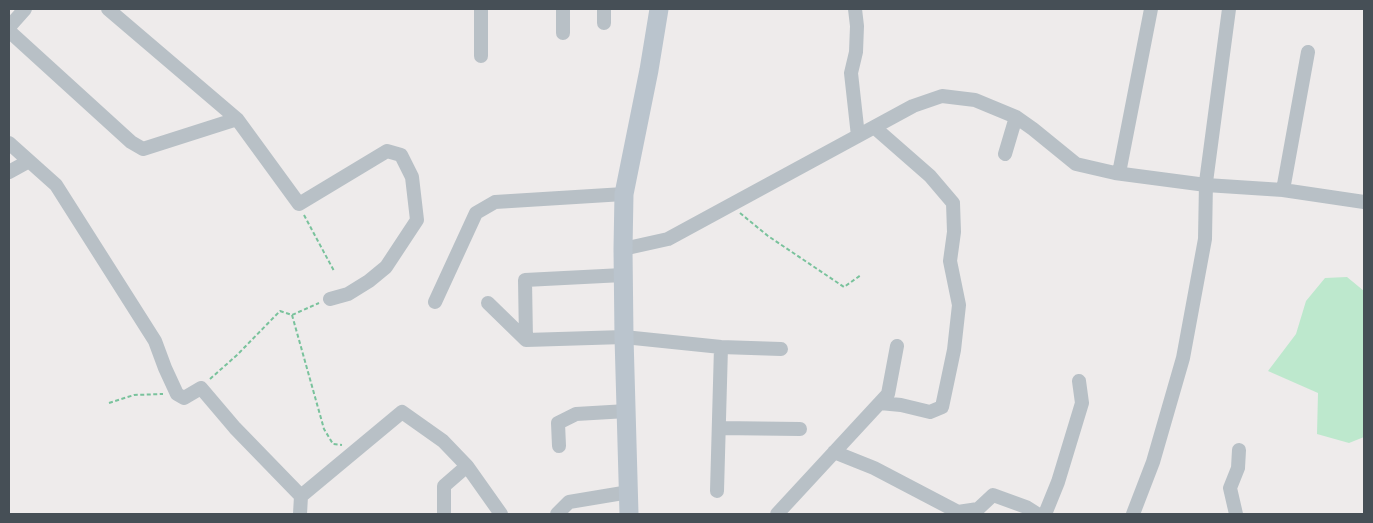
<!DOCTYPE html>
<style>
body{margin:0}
#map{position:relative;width:1373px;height:523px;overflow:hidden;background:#eeebeb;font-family:"DejaVu Sans",sans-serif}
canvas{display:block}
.frame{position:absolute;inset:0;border:10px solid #464f56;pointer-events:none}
</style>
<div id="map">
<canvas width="1373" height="523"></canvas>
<div class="frame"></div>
</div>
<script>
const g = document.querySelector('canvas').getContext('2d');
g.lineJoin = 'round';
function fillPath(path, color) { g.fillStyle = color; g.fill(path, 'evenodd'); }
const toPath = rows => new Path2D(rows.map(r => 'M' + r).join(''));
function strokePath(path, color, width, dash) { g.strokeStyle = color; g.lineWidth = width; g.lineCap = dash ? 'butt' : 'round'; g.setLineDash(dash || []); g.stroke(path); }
const green = toPath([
 [1347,277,1364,291,1364,437,1349,443,1317,434,1318,393,1268,371,1296,334,1306,301,1325,278]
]);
const path = toPath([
 [740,213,768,236,844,287,861,275],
 [304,215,334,271],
 [292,315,324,429,333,444,342,445],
 [210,379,237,355,280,311,292,315,319,303],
 [109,403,134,395,163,394]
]);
const minor = toPath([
 [108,9,237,119,299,204,387,151,401,155,412,177,417,220,386,267,369,281,348,294,330,299],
 [563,9,563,33],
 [604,9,604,23],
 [855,9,857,26,856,52,851,73,858,136],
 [9,27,25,9],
 [9,31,131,142,143,149,237,119],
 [481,56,481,9],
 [874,127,930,176,953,203,954,232,950,261,959,305,954,350,942,407,930,412,901,405,880,403],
 [9,143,56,185,155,341,165,368,177,394,184,398,201,388,235,428,301,496],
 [1005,154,1016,117],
 [9,172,29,161],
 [1119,173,1151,9],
 [1283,190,1308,52],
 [623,249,668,239,913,106,942,96,975,100,1016,117,1033,129,1076,164,1115,173,1206,185,1283,190,1364,202],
 [623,275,525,280,526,340,624,337,721,347,781,349],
 [435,302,476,213,495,202,624,194],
 [488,303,526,340],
 [719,428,800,429],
 [559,446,558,423,576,414,627,411],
 [834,452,874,468,958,512,978,509,993,495,1026,507,1037,514],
 [717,491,721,347],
 [300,514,301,496,402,412,443,441,467,466,501,514],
 [444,514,444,486,467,466],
 [557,514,569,502,629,492],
 [777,514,888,394,897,346],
 [1045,514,1058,482,1082,403,1079,381],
 [1133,514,1153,462,1183,358,1205,239,1206,182,1229,9],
 [1236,514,1230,488,1238,468,1239,450]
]);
const secondary = toPath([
 [629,514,624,337,623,249,624,194,649,70,659,9]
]);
fillPath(green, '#bde8cd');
strokePath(path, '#79c29c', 2, [4, 2.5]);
strokePath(minor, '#b8c0c6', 14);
strokePath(secondary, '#bac4cd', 19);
</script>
